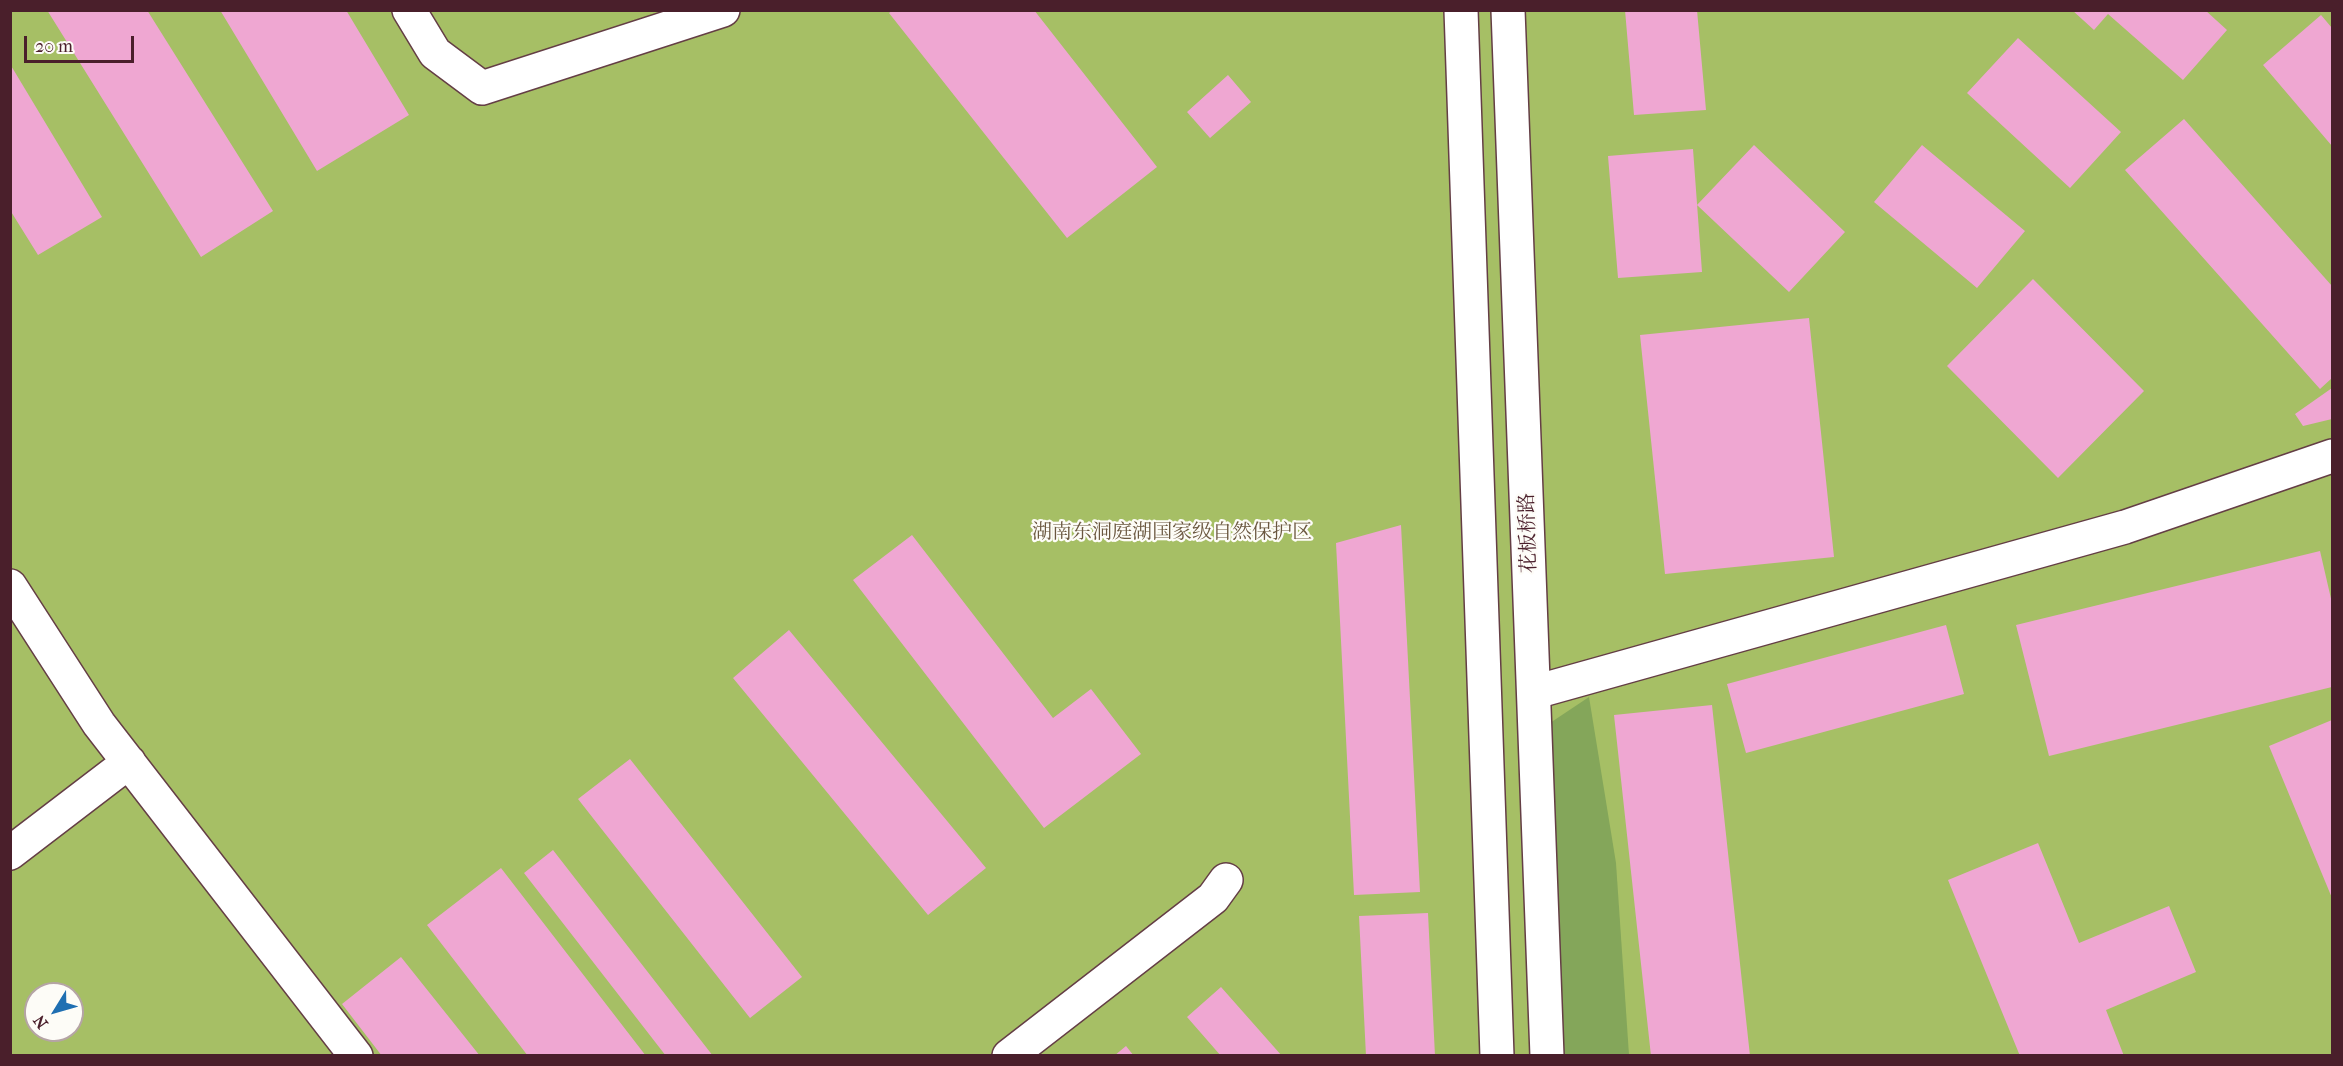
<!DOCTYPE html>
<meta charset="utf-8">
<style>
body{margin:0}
#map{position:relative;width:2343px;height:1066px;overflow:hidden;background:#f5eeda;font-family:"IM FELL French Canon",serif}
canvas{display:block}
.frame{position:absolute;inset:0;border:12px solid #4a1f2b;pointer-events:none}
.north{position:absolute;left:24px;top:982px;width:60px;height:60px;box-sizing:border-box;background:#fdfcf7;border:2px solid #b5a4a5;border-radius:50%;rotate:233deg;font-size:16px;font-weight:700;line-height:24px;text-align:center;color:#4a1f2b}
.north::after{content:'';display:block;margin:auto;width:21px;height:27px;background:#1f6fb2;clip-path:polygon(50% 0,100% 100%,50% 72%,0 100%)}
.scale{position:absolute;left:24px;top:36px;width:110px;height:27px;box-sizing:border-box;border:3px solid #4a1f2b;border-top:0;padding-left:8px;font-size:18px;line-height:21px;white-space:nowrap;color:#4a1f2b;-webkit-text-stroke:4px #fdfcf7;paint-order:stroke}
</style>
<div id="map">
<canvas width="2343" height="1066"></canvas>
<div class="frame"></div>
<div class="north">N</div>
<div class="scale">20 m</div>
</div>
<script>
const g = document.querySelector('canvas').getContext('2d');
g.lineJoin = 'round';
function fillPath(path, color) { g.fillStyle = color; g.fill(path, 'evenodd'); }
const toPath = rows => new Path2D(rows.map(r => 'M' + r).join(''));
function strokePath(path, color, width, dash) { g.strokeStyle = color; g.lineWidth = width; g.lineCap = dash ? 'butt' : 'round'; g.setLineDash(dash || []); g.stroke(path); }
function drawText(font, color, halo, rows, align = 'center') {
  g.font = font + ' "IM FELL French Canon","Noto Serif SC",serif'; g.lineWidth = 4.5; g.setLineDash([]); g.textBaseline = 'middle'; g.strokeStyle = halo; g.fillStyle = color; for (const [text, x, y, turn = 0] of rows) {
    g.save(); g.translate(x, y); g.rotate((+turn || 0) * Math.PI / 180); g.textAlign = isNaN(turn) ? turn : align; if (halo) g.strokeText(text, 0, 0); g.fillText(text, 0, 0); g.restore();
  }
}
const green = toPath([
 [10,11,2332,11,2332,1055,11,1055],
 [36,994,72,994,72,1030,36,1030]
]);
const forest = toPath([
 [1589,697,1616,863,1629,1055,1552,1055,1541,729]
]);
const building = toPath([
 [47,10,147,10,273,211,201,257],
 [220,10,346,10,409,115,317,171],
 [893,10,1034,10,1157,167,1067,238,889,13],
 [1625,10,1697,10,1706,110,1634,115],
 [2072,10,2205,10,2227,30,2183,80,2108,14,2094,30],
 [2321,15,2332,28,2332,146,2263,65],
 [2018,38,2121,132,2070,188,1967,93],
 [10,64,102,217,38,255,10,210],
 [1228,75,1251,102,1210,138,1187,112],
 [2184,119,2332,286,2332,378,2320,389,2125,170],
 [1754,145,1845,232,1789,292,1697,205],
 [1922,145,2025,231,1977,288,1874,202],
 [1693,149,1702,272,1618,278,1608,156],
 [2033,279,2144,391,2058,478,1947,366],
 [1809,318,1834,557,1665,574,1640,335],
 [2332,388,2332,419,2303,426,2295,414],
 [1401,525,1420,892,1354,895,1336,543],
 [912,535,1053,718,1091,689,1141,754,1044,828,853,580],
 [2320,551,2332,603,2332,687,2049,756,2016,625],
 [1946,625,1964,694,1746,753,1727,684],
 [789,630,986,868,928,915,733,678],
 [1712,705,1750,1056,1651,1056,1614,715],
 [2332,720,2332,898,2269,746],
 [630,759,802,977,750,1018,578,799],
 [2038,843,2079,943,2169,906,2196,972,2106,1010,2124,1056,2020,1056,1948,880],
 [553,850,713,1056,666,1056,524,873],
 [501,868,646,1056,528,1056,427,925],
 [1428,913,1435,1056,1366,1056,1359,916],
 [401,957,480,1056,382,1056,342,1004],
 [1221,987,1282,1056,1221,1056,1187,1017],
 [1126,1046,1134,1056,1114,1056]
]);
const street = toPath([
 [409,10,435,53,482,88,723,10],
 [10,586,99,724,356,1056],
 [1535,692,2125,527,2332,456],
 [10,853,129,762],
 [1009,1056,1213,898,1226,880]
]);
const secondary = toPath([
 [1461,10,1497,1056],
 [1508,10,1547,1056]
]);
const parkNames = [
 ["湖南东洞庭湖国家级自然保护区",1172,533]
];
const streetNames = [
 ["花板桥路",1529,533,-92]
];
fillPath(green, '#a6bf65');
fillPath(forest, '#84a65a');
fillPath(building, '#efa7d2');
strokePath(street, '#643e45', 36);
strokePath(secondary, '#643e45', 36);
strokePath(street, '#fff', 33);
strokePath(secondary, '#fff', 33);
drawText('20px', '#6a573f', '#fdfcf7', parkNames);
drawText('20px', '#4a1f2b', '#fdfcf7', streetNames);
</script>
